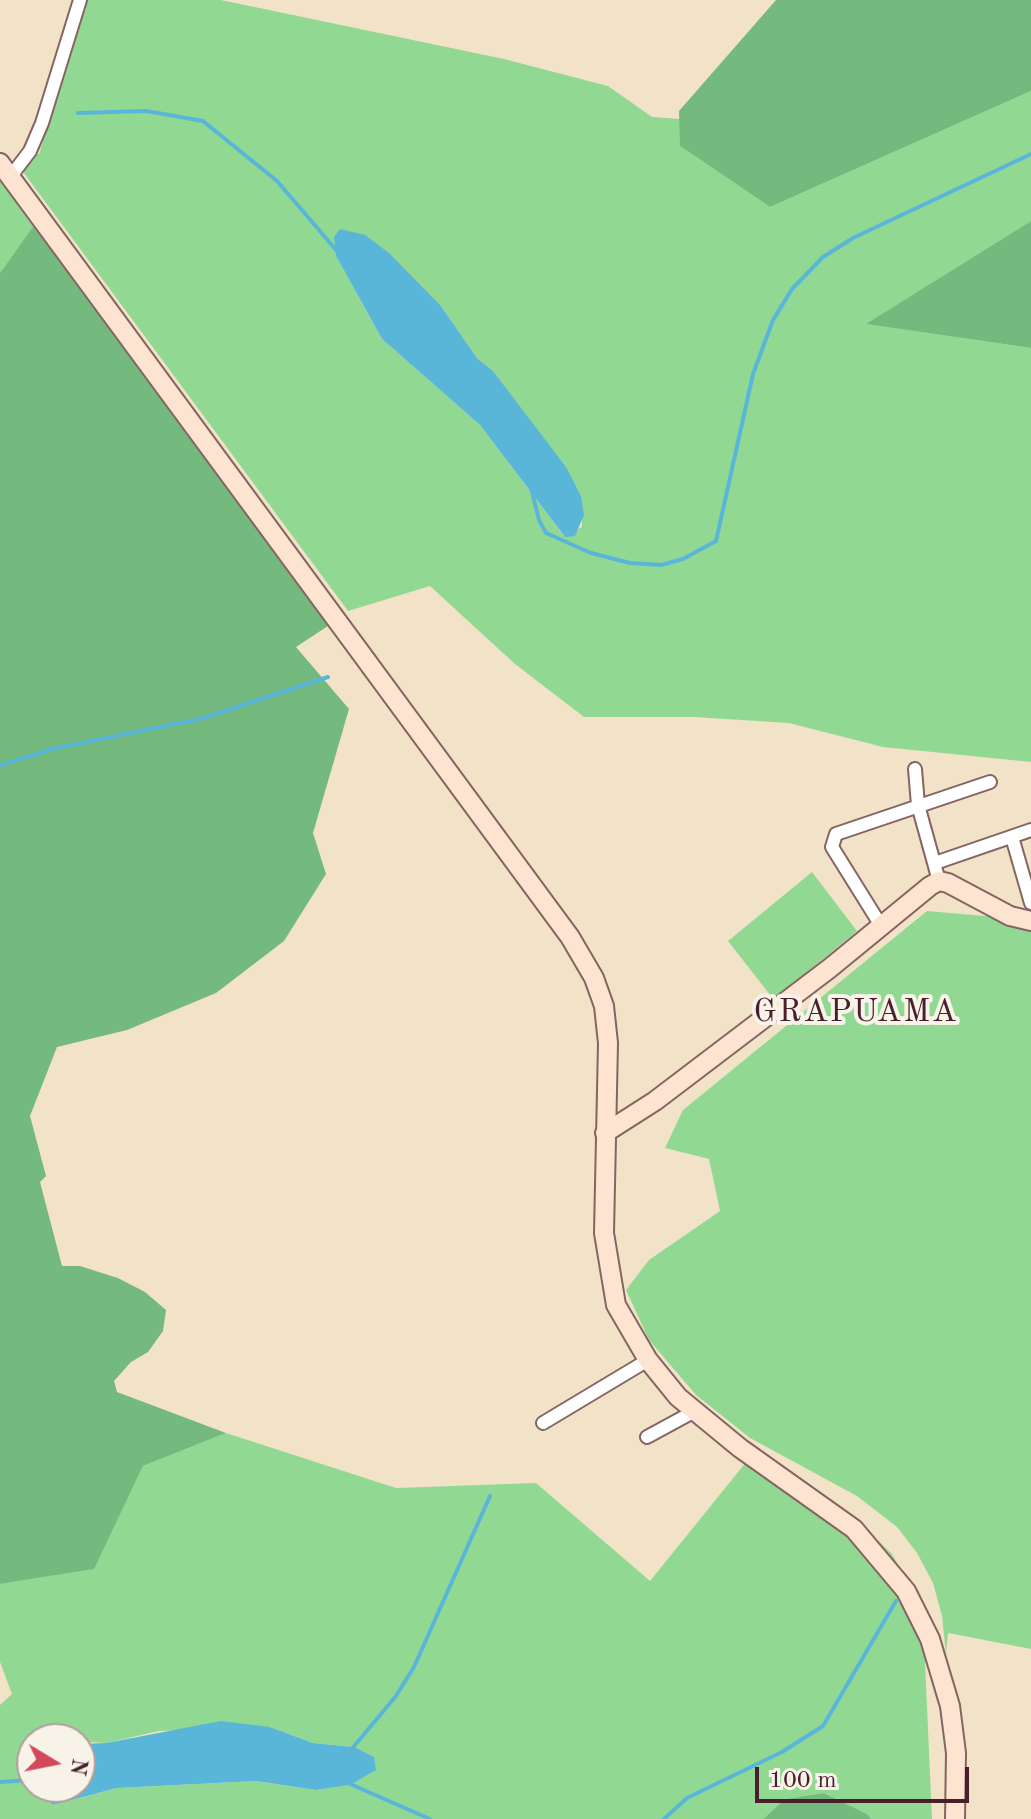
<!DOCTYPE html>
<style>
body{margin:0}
#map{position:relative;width:1031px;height:1819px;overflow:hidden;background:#f2e3c8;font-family:"Old Standard TT",serif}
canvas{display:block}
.north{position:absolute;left:16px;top:1723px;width:80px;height:80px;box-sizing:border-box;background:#f7f3e8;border:2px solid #b29e9c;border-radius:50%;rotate:100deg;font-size:22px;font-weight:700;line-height:32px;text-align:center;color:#4a1f2b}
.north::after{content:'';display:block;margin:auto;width:28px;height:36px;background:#d1495b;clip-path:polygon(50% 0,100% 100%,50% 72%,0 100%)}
.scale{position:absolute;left:755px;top:1767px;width:214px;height:36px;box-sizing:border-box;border:4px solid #4a1f2b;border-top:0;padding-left:10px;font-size:24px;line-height:28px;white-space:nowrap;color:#4a1f2b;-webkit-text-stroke:6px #f7f3e8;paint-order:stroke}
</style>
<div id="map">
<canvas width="1031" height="1819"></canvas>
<div class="north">N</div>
<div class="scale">100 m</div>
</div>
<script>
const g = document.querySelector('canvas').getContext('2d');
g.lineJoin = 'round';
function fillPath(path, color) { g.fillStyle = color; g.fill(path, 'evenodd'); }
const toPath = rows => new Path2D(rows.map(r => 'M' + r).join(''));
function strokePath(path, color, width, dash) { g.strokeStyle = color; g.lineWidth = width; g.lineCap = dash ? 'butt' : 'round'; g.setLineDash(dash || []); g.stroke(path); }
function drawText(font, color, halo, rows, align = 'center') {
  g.font = font + ' "Old Standard TT",serif'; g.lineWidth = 8; g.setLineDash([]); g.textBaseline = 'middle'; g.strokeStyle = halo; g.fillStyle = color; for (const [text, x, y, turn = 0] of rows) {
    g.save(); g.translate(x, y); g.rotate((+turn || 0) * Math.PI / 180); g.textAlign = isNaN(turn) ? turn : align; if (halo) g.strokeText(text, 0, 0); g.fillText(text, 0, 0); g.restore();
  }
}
const green = toPath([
 [88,0,221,0,504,59,608,86,652,117,680,119,680,146,770,207,1031,91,1031,221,867,324,1031,348,1031,762,883,747,789,723,694,717,584,717,515,664,430,586,348,611,15,161,39,154],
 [336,256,441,306,477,358,493,371,581,496,582,527,564,536,480,425,382,339],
 [0,177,34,225,0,273],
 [812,872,857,931,774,1000,728,941],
 [927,911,1031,920,1031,1649,948,1633,946,1654,942,1616,933,1583,917,1553,897,1527,857,1496,750,1438,696,1395,649,1340,626,1290,649,1260,720,1211,709,1159,665,1148,683,1110],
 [226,1433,396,1488,536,1483,650,1581,747,1461,859,1522,892,1554,914,1594,924,1639,932,1819,871,1819,867,1814,824,1793,785,1799,763,1819,0,1819,0,1705,12,1694,0,1662,0,1584,93,1569,143,1466],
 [270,1727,313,1743,354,1747,350,1785,316,1790,256,1781,117,1788,54,1805,43,1792,43,1787,32,1787,32,1739,106,1743,159,1731]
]);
const forest = toPath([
 [776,0,1031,0,1031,91,770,207,680,146,679,111],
 [1031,221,1031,348,866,324],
 [34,225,331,624,296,647,349,709,313,833,326,874,284,941,216,993,127,1030,57,1047,30,1116,46,1176,40,1182,62,1266,80,1266,118,1278,145,1292,166,1310,163,1331,148,1352,131,1362,114,1381,117,1392,226,1433,143,1466,94,1569,0,1584,0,273],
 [824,1793,867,1814,871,1819,763,1819,785,1799]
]);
const water = toPath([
 [340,229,365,235,389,253,441,306,477,358,493,371,566,467,581,496,584,515,575,536,565,537,480,425,382,339,336,256,334,237],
 [221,1721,270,1727,313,1743,354,1747,374,1757,376,1770,350,1785,316,1790,256,1781,117,1788,53,1805,43,1792,43,1787,80,1787,80,1744,106,1743]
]);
const stream = toPath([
 [78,113,146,111,203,121,277,181,337,251],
 [531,488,539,520,546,533,591,553,630,563,661,565,683,559,716,541,753,374,773,320,792,289,823,257,853,238,1031,154],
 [0,765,56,748,200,719,328,677],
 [350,1751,396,1696,414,1667,490,1496],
 [0,1782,32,1780],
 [348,1783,430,1819],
 [664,1819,687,1798,782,1752,823,1726,896,1601]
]);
const street = toPath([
 [11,176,30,151,42,123,80,0],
 [915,769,918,805,939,881],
 [1012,837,1031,903],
 [935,863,1031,830],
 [880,924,832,847,836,834,990,782],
 [543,1423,648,1360],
 [647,1437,693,1412]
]);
const secondary = toPath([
 [0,163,570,937,594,978,604,1006,608,1043,604,1233,616,1305,648,1360,678,1397,740,1448,854,1529,906,1591,930,1639,950,1706,956,1753,955,1819],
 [605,1133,655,1101,830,968,930,886,939,881,948,883,1010,916,1031,921]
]);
const quarterNames = [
 ["GRAPUAMA",856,1013]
];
fillPath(green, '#91d993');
fillPath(forest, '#74b97d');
fillPath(water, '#5ab6d8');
strokePath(stream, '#5ab6d8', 4);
strokePath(street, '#856462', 16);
strokePath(secondary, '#856462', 22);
strokePath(street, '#fff', 12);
strokePath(secondary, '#fde4d1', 18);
g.letterSpacing = '2px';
drawText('32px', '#4a1f2b', '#f7f3e8', quarterNames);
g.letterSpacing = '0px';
</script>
